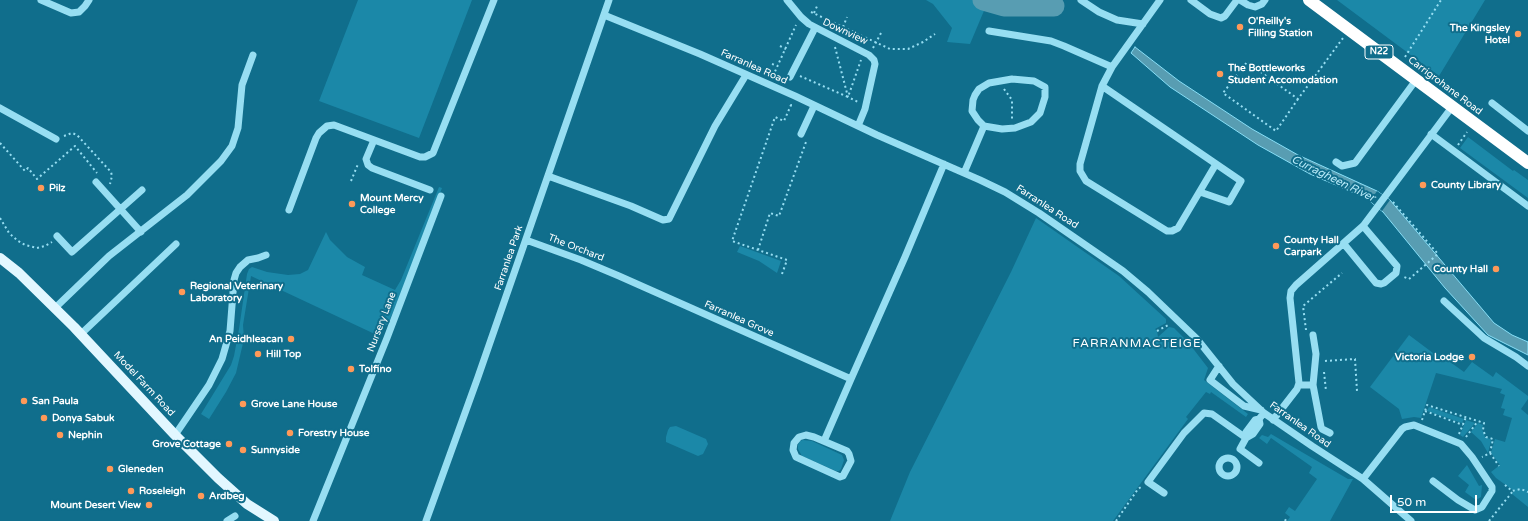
<!DOCTYPE html>
<style>
body{margin:0}
#map{position:relative;width:1528px;height:521px;overflow:hidden;background:#106e8c;font-family:"Varela Round",sans-serif}
canvas{display:block}
.scale{position:absolute;left:1390px;top:495px;width:87px;height:18px;box-sizing:border-box;border:2px solid #fff;border-top:0;padding-left:5px;font-size:12px;line-height:14px;white-space:nowrap;color:#fff;-webkit-text-stroke:3px #106e8c;paint-order:stroke}
</style>
<div id="map">
<canvas width="1528" height="521"></canvas>
<div class="scale">50 m</div>
</div>
<script>
const g = document.querySelector('canvas').getContext('2d');
g.lineJoin = 'round';
function fillPath(path, color) { g.fillStyle = color; g.fill(path, 'evenodd'); }
const toPath = rows => new Path2D(rows.map(r => 'M' + r).join(''));
function strokePath(path, color, width, dash) { g.strokeStyle = color; g.lineWidth = width; g.lineCap = dash ? 'butt' : 'round'; g.setLineDash(dash || []); g.stroke(path); }
function drawText(font, color, halo, rows, align = 'center') {
  g.font = font + ' "Varela Round",sans-serif'; g.lineWidth = 4; g.setLineDash([]); g.textBaseline = 'middle'; g.strokeStyle = halo; g.fillStyle = color; for (const [text, x, y, turn = 0] of rows) {
    g.save(); g.translate(x, y); g.rotate((+turn || 0) * Math.PI / 180); g.textAlign = isNaN(turn) ? turn : align; if (halo) g.strokeText(text, 0, 0); g.fillText(text, 0, 0); g.restore();
  }
}
const green = toPath([
 [358,0,472,0,419,138,319,101],
 [926,0,1005,0,986,6,970,44,947,42,952,28,933,4],
 [1337,0,1485,0,1439,76],
 [1468,137,1513,171,1514,170,1528,180,1528,198,1460,148],
 [439,187,442,188,413,264,388,324,382,327,379,336,251,276,243,325,244,339,236,373,226,392,209,419,201,414,231,365,234,356,239,329,247,274,249,269,252,267,267,272,288,275,300,274,308,270,326,232,330,240,347,257,365,267,362,275,395,290,401,280],
 [1036,218,1119,276,1166,319,1166,323,1155,329,1157,331,1158,337,1169,327,1174,328,1188,342,1208,368,1204,380,1248,414,1246,417,1211,392,1210,394,1206,392,1186,417,1188,419,1113,521,890,521,910,472,1011,272],
 [740,246,781,261,777,273,759,261,737,252],
 [1409,335,1437,356,1439,354,1464,372,1472,362,1493,377,1496,372,1528,396,1528,399,1521,409,1528,415,1528,507,1512,494,1514,491,1496,478,1491,472,1500,465,1491,453,1495,439,1505,442,1512,418,1503,415,1505,409,1501,408,1505,395,1500,393,1502,389,1436,373,1421,418,1414,417,1402,419,1399,409,1370,387],
 [1429,407,1464,419,1462,423,1427,411],
 [1466,420,1475,423,1463,437,1460,435],
 [1478,423,1483,425,1482,429,1485,437,1490,439,1491,441,1488,453,1481,441,1471,432],
 [676,426,706,439,708,444,703,454,698,456,666,442,666,437,668,430,670,427],
 [1271,434,1348,479,1353,479,1330,521,1287,521,1290,517,1285,513,1289,507,1295,511,1317,479,1309,473,1312,467,1271,438,1267,444,1259,438,1262,435,1268,437],
 [803,440,812,441,842,455,844,460,841,469,839,471,836,471,802,456,798,449,798,445,800,441],
 [1467,465,1479,486,1482,485,1481,497,1476,500,1465,492,1469,485,1458,476]
]);
const water = toPath([
 [1135,47,1179,81,1252,129,1298,155,1377,191,1390,200,1494,323,1512,335,1528,342,1528,355,1488,335,1445,288,1383,212,1366,198,1310,174,1258,145,1170,87,1131,53,1135,47]
]);
const pier = toPath([
 [1377,191,1390,200,1382,211,1370,201]
]);
const river = toPath([
 [983,0,1004,6,1054,6]
]);
const path = toPath([
 [811,12,890,49,908,49,923,42,935,34],
 [814,13,818,4],
 [843,27,847,17],
 [780,46,786,49],
 [835,47,848,97,858,102],
 [873,48,881,33],
 [1405,57,1441,0],
 [772,64,778,66],
 [773,76,796,25],
 [800,76,848,97,861,60],
 [1004,89,1012,100,1012,119],
 [1298,99,1276,131,1223,93,1247,62,1298,99,1343,38],
 [64,136,72,133,77,135,111,172,112,176,110,184],
 [0,143,25,171,28,168,37,179,75,146,97,173],
 [1458,145,1467,132],
 [351,181,358,164],
 [1393,202,1438,254,1409,279,1404,277],
 [0,218,9,233,18,241,25,245,37,248,45,246,52,242],
 [758,250,770,213,779,216,806,142],
 [782,274,787,260,732,241,775,117,784,121,791,105,789,105],
 [1306,330,1303,306,1342,273],
 [1157,331,1170,324],
 [1325,361,1355,359,1357,391],
 [1324,372,1326,391],
 [1425,411,1463,425],
 [1422,420,1427,405,1484,423,1483,430,1486,437,1493,439,1490,453,1482,457],
 [1459,434,1466,417],
 [1466,437,1478,421],
 [1490,453,1499,466],
 [1505,485,1512,491,1521,489,1528,492],
 [1116,521,1138,489,1141,487],
 [1285,521,1286,519],
 [1489,521,1513,491,1512,491]
]);
const minor = toPath([
 [41,0,71,13,79,12,85,6,89,0],
 [787,0,801,17,809,24,869,55,874,60,875,64,865,109,858,126],
 [1081,0,1099,12,1117,20,1143,24],
 [1160,0,1112,67,1102,86,1080,164,1080,171,1086,181,1167,231,1172,231,1178,228,1216,164],
 [1191,0,1210,14,1221,18,1225,16,1237,0],
 [1240,0,1248,5,1255,7,1262,4,1265,0],
 [604,15,700,54,795,96,877,135,980,180,1005,192,1039,213,1123,271,1148,292,1197,339,1233,384,1264,413,1312,446,1363,479,1411,521],
 [989,31,1051,41,1064,46,1112,67],
 [790,77,815,28],
 [1012,79,1034,81,1045,87,1045,97,1040,113,1031,122,1015,128,1002,129,984,126,978,120,972,111,973,100,975,95,979,89,989,83,1012,79],
 [1102,86,1241,181,1229,202,1200,192],
 [1492,103,1528,131],
 [0,108,56,139],
 [801,134,814,106],
 [1431,134,1528,206],
 [374,140,366,159,368,165,372,168,430,190],
 [1336,162,1342,166,1355,163,1416,80],
 [964,173,984,126],
 [548,176,631,206,663,220,669,219,715,126,746,75],
 [96,182,141,232],
 [289,210,316,138,319,133,327,126,334,125,420,157,425,157,433,153,494,0],
 [57,236,72,252,142,190],
 [526,240,581,260,619,276,851,379,905,257,944,164],
 [1344,244,1376,283,1381,284,1384,283,1396,273,1397,266,1363,226],
 [1444,301,1484,338,1516,357,1528,366],
 [55,308,109,256,187,195,221,161,232,146,238,128,242,85,253,55],
 [81,334,176,244],
 [1219,366,1210,380,1244,406,1261,410],
 [1299,385,1313,385,1316,354,1313,335],
 [1313,385,1321,427,1322,429,1330,433],
 [1273,420,1297,389,1299,383,1290,298,1291,291,1296,285,1363,226,1452,107],
 [175,435,209,385,222,359,230,331,234,280,236,273,240,267,248,260,258,258,266,255],
 [806,435,814,437,847,451,849,454,851,461,843,476,840,477,796,457,793,450,794,443,799,437,806,435],
 [1246,438,1253,434,1260,424,1259,419],
 [824,441,851,379],
 '1219 467a9 9 0 1 1 18 0a9 9 0 1 1-18 0Z',
 [1259,463,1240,449,1246,438,1246,432,1255,420,1259,419,1264,413],
 [1363,479,1402,429,1405,427,1414,425,1461,444,1472,457,1492,487,1492,491,1482,507,1475,510,1458,500,1433,481],
 [1164,493,1148,482,1184,433,1204,413,1212,414,1246,438],
 [227,521,235,516],
 [313,521,387,338,441,196],
 [426,521,478,377,609,0]
]);
const major = toPath([
 [0,258,19,273,74,327,175,435,218,478,247,504,274,521]
]);
const highway = toPath([
 [1309,0,1528,163]
]);
const markers = [
 [1240,27,4,"#ff9958"],
 [1518,34,4,"#ff9958"],
 [1220,74,4,"#ff9958"],
 [1423,185,4,"#ff9958"],
 [41,188,4,"#ff9958"],
 [352,204,4,"#ff9958"],
 [1276,246,4,"#ff9958"],
 [1496,269,4,"#ff9958"],
 [182,292,4,"#ff9958"],
 [291,339,4,"#ff9958"],
 [258,354,4,"#ff9958"],
 [1472,357,4,"#ff9958"],
 [351,369,4,"#ff9958"],
 [24,401,4,"#ff9958"],
 [243,404,4,"#ff9958"],
 [44,418,4,"#ff9958"],
 [290,433,4,"#ff9958"],
 [60,435,4,"#ff9958"],
 [229,444,4,"#ff9958"],
 [243,450,4,"#ff9958"],
 [110,469,4,"#ff9958"],
 [131,491,4,"#ff9958"],
 [201,496,4,"#ff9958"],
 [149,505,4,"#ff9958"]
];
const shields = [
 [1379,52,28]
];
const shieldNames = [
 ["N22",1379,52]
];
const poiNames = [
 ["O'Reilly's",1248,21],
 ["Filling Station",1248,33],
 ["The Kingsley",1510,28,"right"],
 ["Hotel",1510,40,"right"],
 ["The Bottleworks",1228,68],
 ["Student Accomodation",1228,80],
 ["County Library",1431,185],
 ["Pilz",49,188],
 ["Mount Mercy",360,198],
 ["College",360,210],
 ["County Hall",1284,240],
 ["Carpark",1284,252],
 ["County Hall",1488,269,"right"],
 ["Regional Veterinary",190,286],
 ["Laboratory",190,298],
 ["An Peidhleacan",283,339,"right"],
 ["Hill Top",266,354],
 ["Victoria Lodge",1464,357,"right"],
 ["Tolfino",359,369],
 ["San Paula",32,401],
 ["Grove Lane House",251,404],
 ["Donya Sabuk",52,418],
 ["Forestry House",298,433],
 ["Nephin",68,435],
 ["Grove Cottage",221,444,"right"],
 ["Sunnyside",251,450],
 ["Gleneden",118,469],
 ["Roseleigh",139,491],
 ["Ardbeg",209,496],
 ["Mount Desert View",141,505,"right"]
];
const streetNames = [
 ["Downview",845,32,25],
 ["Farranlea Road",754,67,24],
 ["Carrigrohane Road",1445,86,37],
 ["Farranlea Road",1047,207,33],
 ["The Orchard",576,248,21],
 ["Farranlea Park",509,258,-71],
 ["Farranlea Grove",739,319,24],
 ["Nursery Lane",382,322,-69],
 ["Model Farm Road",144,384,47],
 ["Farranlea Road",1300,425,35]
];
const waterNames = [
 ["Curragheen River",1333,179,26]
];
const quarterNames = [
 ["FARRANMACTEIGE",1137,344]
];
fillPath(green, '#1b88a8');
fillPath(water, '#589db2');
strokePath(water, '#88def6', 1);
fillPath(pier, '#106e8c');
strokePath(river, '#589db2', 21);
strokePath(path, '#97def2', 2, [2, 3]);
strokePath(minor, '#97def2', 7);
strokePath(major, '#e2f7ff', 10);
strokePath(highway, '#fff', 12);
for (const [x, y, r, color] of markers) { const dot = new Path2D(); dot.arc(x, y, r, 0, 2 * Math.PI); g.fillStyle = color; g.fill(dot); strokePath(dot, '#106e8c', 1.5); }
for (const [x, y, w] of shields) { const box = new Path2D(); box.roundRect(x - w / 2, y - 7, w, 14, 3); g.fillStyle = '#106e8c'; g.fill(box); strokePath(box, '#fff', 1); }
drawText('bold 9px', '#fff', null, shieldNames);
drawText('bold 10px', '#fff', '#106e8c', poiNames, 'left');
drawText('10px', '#fff', '#106e8c', streetNames);
drawText('italic 11px', '#baecfa', '#106e8c', waterNames);
g.letterSpacing = '1px';
drawText('12px', '#fff', '#106e8c', quarterNames);
g.letterSpacing = '0px';
</script>
